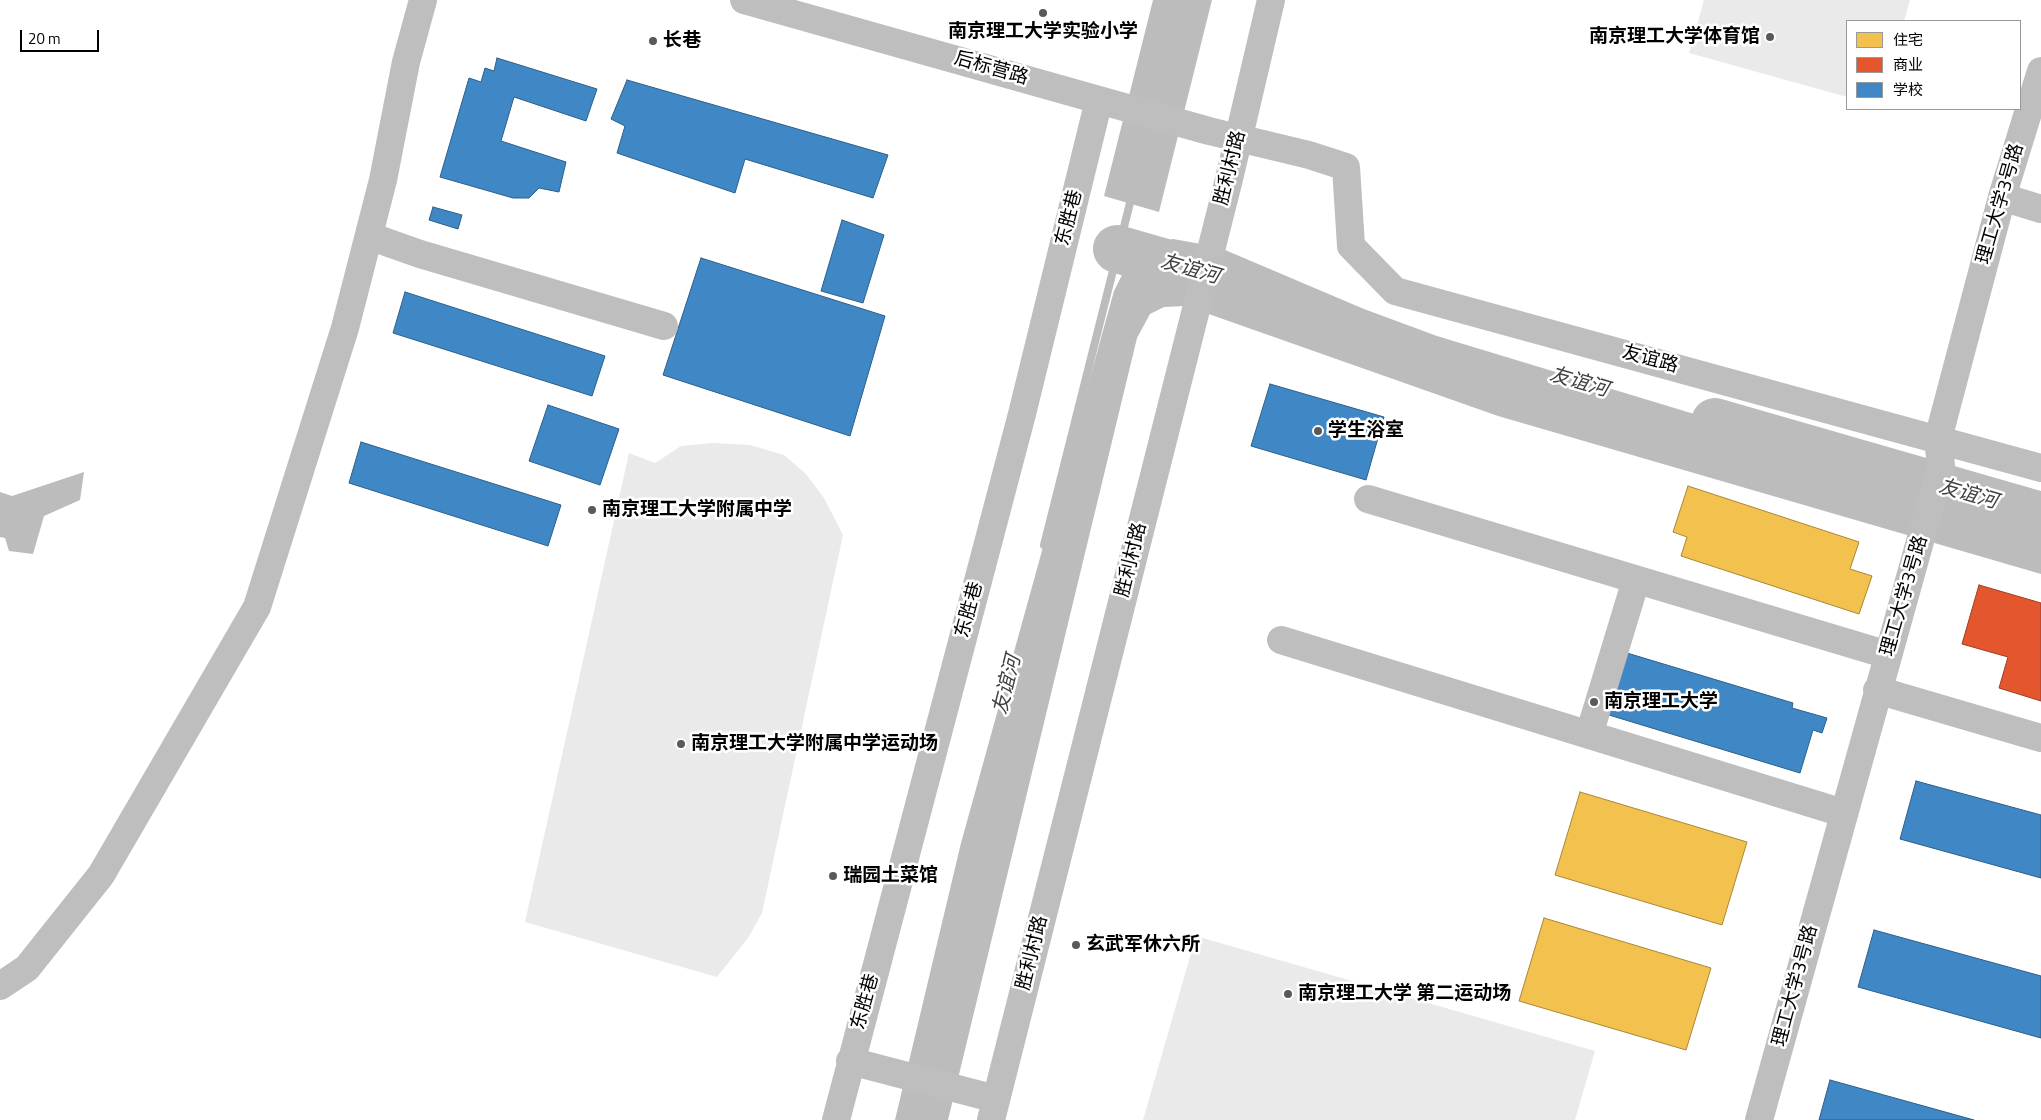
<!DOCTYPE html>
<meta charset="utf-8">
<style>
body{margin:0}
#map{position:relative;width:2041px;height:1120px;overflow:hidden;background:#fff;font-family:"Titillium Web","Noto Sans SC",sans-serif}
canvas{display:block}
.legend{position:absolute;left:1846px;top:20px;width:175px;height:90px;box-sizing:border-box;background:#fff;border:1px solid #999;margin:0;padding:6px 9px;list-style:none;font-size:15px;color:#000}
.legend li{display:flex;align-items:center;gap:10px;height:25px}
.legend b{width:25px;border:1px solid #999}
.scale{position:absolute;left:20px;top:30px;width:79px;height:22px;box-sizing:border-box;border:2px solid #000;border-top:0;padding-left:6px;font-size:15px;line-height:18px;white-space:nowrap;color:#000;-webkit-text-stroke:4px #fff;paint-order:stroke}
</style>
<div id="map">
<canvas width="2041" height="1120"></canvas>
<ul class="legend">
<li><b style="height:14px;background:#f2c14e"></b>住宅</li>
<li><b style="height:14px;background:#e4572e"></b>商业</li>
<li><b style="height:14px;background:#3f88c5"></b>学校</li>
</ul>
<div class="scale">20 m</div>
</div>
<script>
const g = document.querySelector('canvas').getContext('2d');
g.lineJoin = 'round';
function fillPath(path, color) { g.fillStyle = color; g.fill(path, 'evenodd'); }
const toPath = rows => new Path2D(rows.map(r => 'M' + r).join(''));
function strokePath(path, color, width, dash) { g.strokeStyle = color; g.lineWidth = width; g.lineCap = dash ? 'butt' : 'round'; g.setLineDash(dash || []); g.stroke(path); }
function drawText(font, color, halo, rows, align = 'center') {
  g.font = font + ' "Titillium Web","Noto Sans SC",sans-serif'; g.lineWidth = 5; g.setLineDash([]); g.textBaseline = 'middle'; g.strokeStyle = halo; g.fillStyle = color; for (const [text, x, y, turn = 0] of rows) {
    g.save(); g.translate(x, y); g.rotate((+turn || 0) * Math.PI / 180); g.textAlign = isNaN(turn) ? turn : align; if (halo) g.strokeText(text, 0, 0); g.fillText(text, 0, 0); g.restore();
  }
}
const green = toPath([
 [1704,0,1910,0,1904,21,1847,21,1847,97,1689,53],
 [713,443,750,445,784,455,806,474,824,498,843,535,762,913,748,938,717,977,525,922,629,453,655,463,681,446],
 [1196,936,1595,1051,1575,1120,1143,1120]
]);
const water = toPath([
 [1153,0,1212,0,1159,212,1104,196],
 [1173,239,1218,247,1364,309,1437,336,1803,447,2041,515,2041,574,1498,416,1186,306,1164,307,1150,314,1137,338,948,1120,895,1120,961,843,1114,291,1132,255,1154,244],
 [84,472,80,500,44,516,33,554,9,551,5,538,0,537,0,492,12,496]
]);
const homes = toPath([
 [1688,486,1859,542,1850,569,1872,576,1859,614,1681,556,1687,537,1673,532,1688,486],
 [1580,792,1747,842,1722,925,1555,875,1580,792],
 [1544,918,1711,968,1686,1050,1519,1001,1544,918]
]);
const shops = toPath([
 [1979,585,2041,603,2041,701,1999,688,2008,657,1962,644,1979,585]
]);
const schools = toPath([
 [497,58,597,89,586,121,514,97,501,141,566,162,559,192,539,188,529,198,513,198,440,177,469,78,481,82,485,68,494,71,497,58],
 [627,80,888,155,873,198,745,159,735,193,617,153,625,126,611,119,627,80],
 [433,207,462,215,458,229,429,220,433,207],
 [842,220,884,235,863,303,821,291,842,220],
 [701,258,885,316,850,436,663,375,701,258],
 [405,292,605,356,592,396,393,333,405,292],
 [1270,384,1384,417,1366,480,1251,446,1270,384],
 [548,405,619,429,600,485,529,461,548,405],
 [361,442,561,505,548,546,349,483,361,442],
 [1627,653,1793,703,1792,708,1827,718,1822,733,1813,730,1800,773,1609,715,1627,653],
 [1916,781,2041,815,2041,878,1900,839,1916,781],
 [1874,930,2041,976,2041,1038,1858,987,1874,930],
 [1830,1080,1974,1120,1819,1120,1830,1080]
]);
const stream = toPath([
 [1044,545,1132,195]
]);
const river = toPath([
 [1117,249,1197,272],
 [1715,422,2041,516]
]);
const minor = toPath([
 [744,0,1209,131,1309,155,1346,167,1351,246,1395,291,2041,468],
 [2002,197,2041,209],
 [369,236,420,254,664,326],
 [1368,499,1888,655],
 [1281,640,1843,813],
 [1877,690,2041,738],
 [1589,735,1636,580],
 [0,986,27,968,101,875,257,607,345,328,383,180,406,62,423,0],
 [850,1061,996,1099],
 [836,1120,1022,414,1099,100],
 [991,1120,1229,179,1271,0],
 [1759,1120,1941,466,1938,439,2002,197,2041,71]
]);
const markers = [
 [1043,13,5,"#595959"],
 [1770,37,5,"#595959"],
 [653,41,5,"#595959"],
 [1318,431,5,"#595959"],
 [592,510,5,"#595959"],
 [1594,702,5,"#595959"],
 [681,744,5,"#595959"],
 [833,876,5,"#595959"],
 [1076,945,5,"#595959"],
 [1288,994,5,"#595959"]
];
const poiNames = [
 ["南京理工大学实验小学",1043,32,"center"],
 ["南京理工大学体育馆",1760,37,"right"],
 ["长巷",663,41],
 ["学生浴室",1328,431],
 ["南京理工大学附属中学",602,510],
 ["南京理工大学",1604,702],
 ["南京理工大学附属中学运动场",691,744],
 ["瑞园土菜馆",843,876],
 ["玄武军休六所",1086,945],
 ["南京理工大学 第二运动场",1298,994]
];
const streetNames = [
 ["后标营路",991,69,16],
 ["胜利村路",1231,168,-76],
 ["理工大学3号路",2001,204,-74],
 ["东胜巷",1070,218,-76],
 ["友谊路",1650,360,15],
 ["胜利村路",1132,560,-76],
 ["理工大学3号路",1905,596,-74],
 ["东胜巷",970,610,-75],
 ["胜利村路",1033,953,-76],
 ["理工大学3号路",1796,986,-75],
 ["东胜巷",866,1002,-75]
];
const waterNames = [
 ["友谊河",1190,270,16],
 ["友谊河",1579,383,16],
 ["友谊河",1968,495,16],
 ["友谊河",1008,685,-76]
];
fillPath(green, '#eaeaea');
fillPath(water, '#bcbcbc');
fillPath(homes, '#f2c14e');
strokePath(homes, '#a98737', 1);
fillPath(shops, '#e4572e');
strokePath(shops, '#a03d20', 1);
fillPath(schools, '#3f88c5');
strokePath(schools, '#2c5f8a', 1);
strokePath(stream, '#bcbcbc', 8);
strokePath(river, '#bcbcbc', 48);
strokePath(minor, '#bebebe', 28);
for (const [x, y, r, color] of markers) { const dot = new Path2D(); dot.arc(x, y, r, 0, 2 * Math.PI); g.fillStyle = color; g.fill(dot); strokePath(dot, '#fff', 2); }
drawText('bold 19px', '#000', '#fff', poiNames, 'left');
drawText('19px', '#000', '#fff', streetNames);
drawText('italic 20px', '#404040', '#fff', waterNames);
</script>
